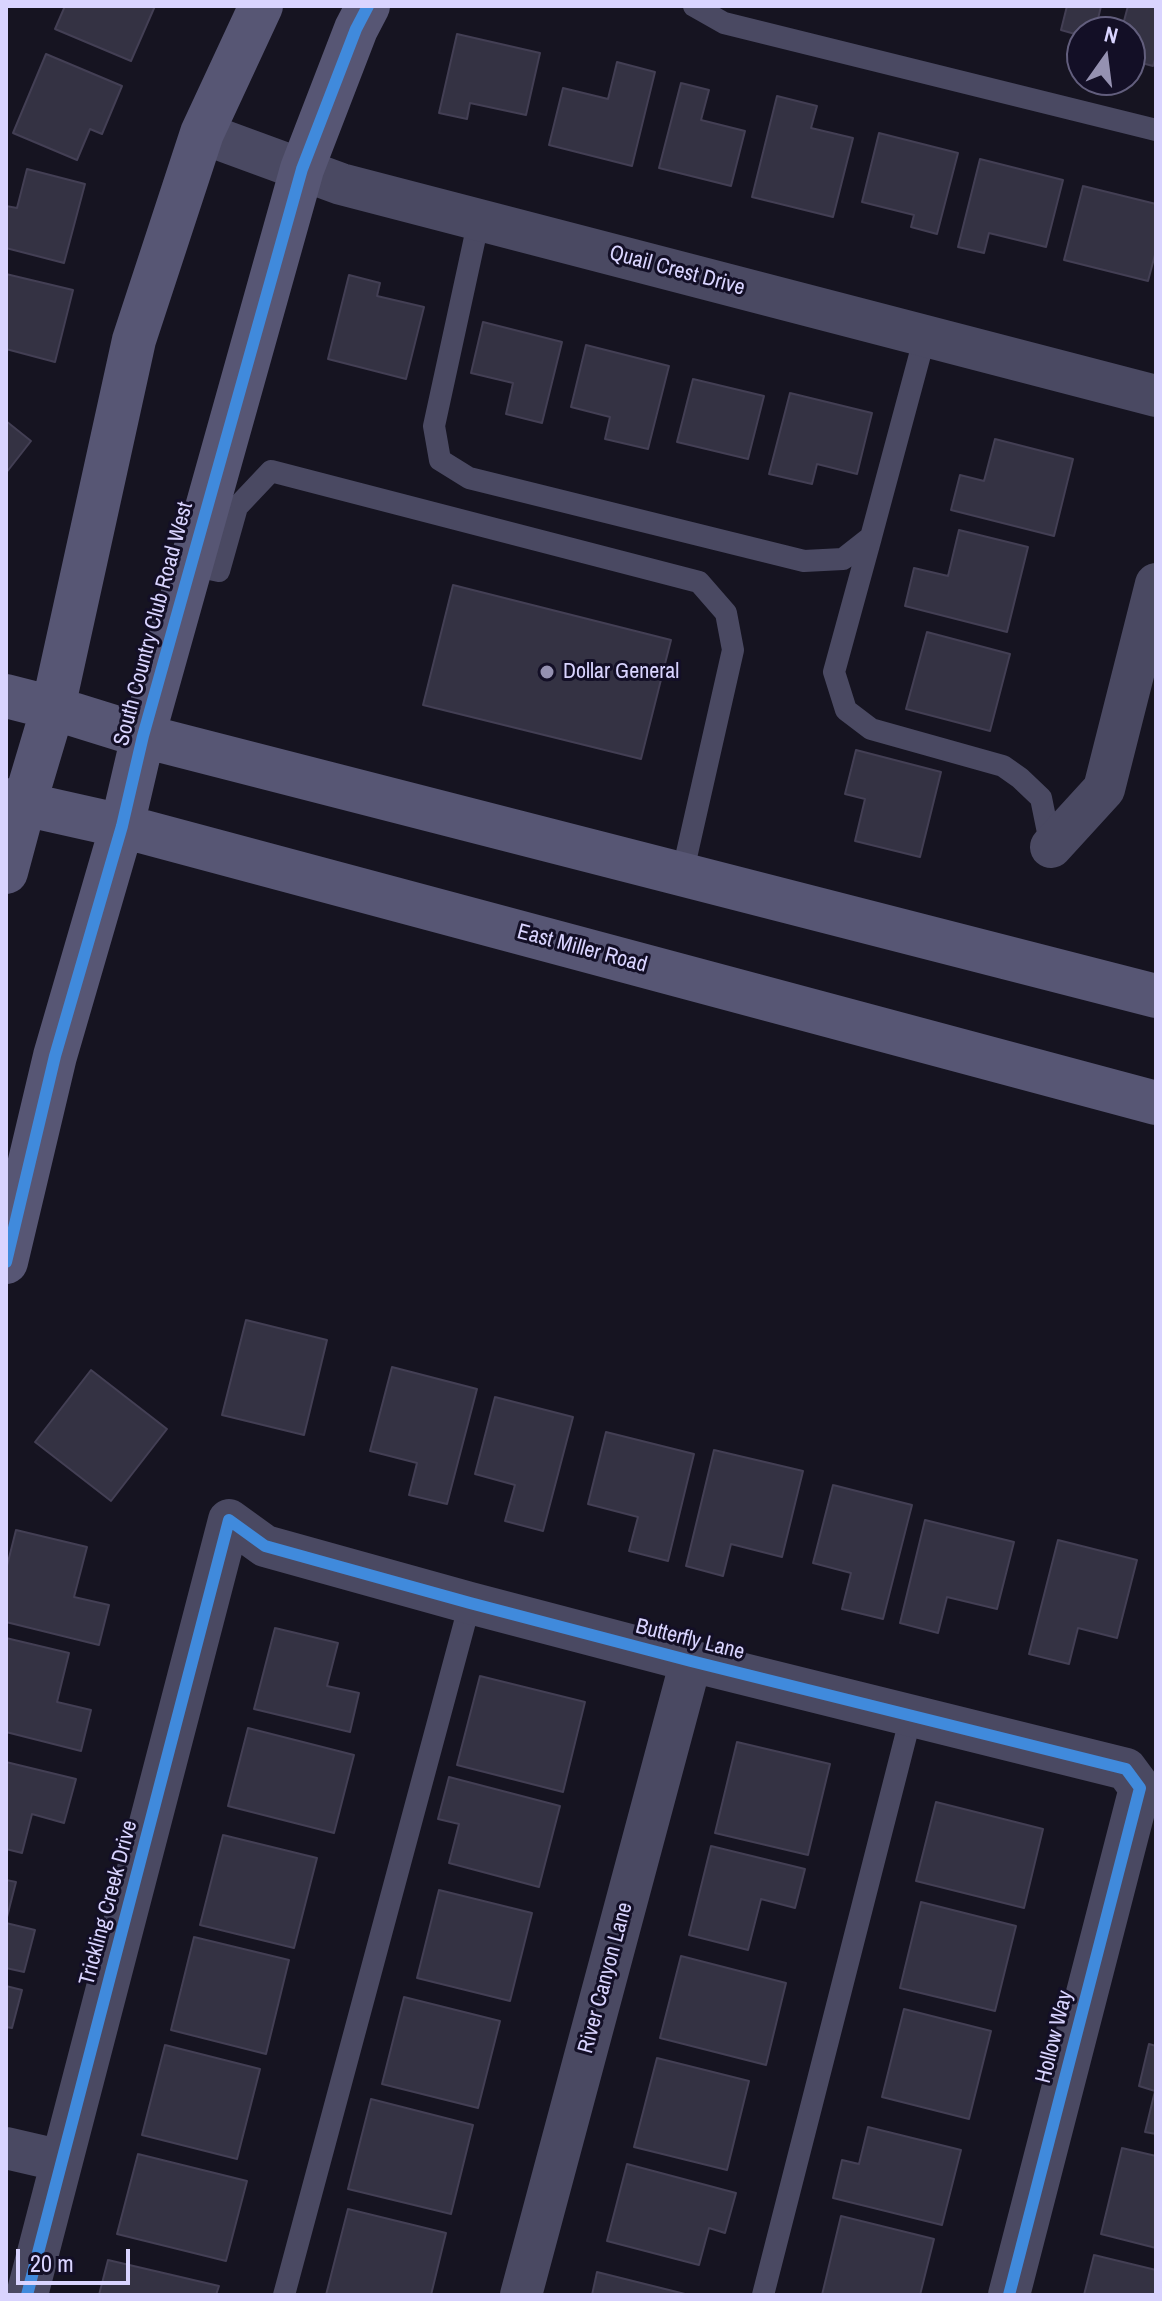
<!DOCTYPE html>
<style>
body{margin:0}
#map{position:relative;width:1162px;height:2301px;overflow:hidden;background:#161421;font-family:"Archivo Narrow",sans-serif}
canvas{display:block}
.frame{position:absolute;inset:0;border:8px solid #d9d4ff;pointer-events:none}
.north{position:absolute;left:1066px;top:16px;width:80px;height:80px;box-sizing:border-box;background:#130f26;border:2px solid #625e7d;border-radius:50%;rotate:14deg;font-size:22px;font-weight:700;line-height:32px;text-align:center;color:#d9d4ff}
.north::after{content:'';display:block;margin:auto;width:28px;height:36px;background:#9591b1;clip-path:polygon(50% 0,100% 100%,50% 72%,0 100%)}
.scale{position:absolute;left:16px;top:2249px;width:114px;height:36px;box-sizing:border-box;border:4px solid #d9d4ff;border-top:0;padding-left:10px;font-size:24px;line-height:28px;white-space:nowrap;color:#d9d4ff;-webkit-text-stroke:6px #130f26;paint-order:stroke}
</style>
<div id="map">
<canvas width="1162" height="2301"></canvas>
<div class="frame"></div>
<div class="north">N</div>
<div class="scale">20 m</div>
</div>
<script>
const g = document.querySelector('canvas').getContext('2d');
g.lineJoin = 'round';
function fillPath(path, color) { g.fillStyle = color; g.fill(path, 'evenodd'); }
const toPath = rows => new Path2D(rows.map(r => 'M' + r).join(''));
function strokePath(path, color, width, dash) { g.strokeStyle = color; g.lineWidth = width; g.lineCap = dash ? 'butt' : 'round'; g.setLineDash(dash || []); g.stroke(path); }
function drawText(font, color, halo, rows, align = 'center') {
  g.font = font + ' "Archivo Narrow",sans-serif'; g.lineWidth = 6; g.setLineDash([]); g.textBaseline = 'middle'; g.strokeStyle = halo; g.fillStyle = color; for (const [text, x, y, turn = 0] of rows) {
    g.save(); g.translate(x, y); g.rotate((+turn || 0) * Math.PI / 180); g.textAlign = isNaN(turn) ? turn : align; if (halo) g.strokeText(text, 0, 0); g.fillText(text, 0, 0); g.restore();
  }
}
const building = toPath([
 [65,6,155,6,131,61,55,29,65,6],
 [1067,6,1101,6,1095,32,1082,32,1082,36,1061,30,1067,6],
 [1128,6,1156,6,1156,56,1153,66,1130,60,1130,32,1121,32,1128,6],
 [457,34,540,53,526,115,470,103,467,119,439,113,457,34],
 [46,54,122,86,102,134,90,129,77,160,13,133,46,54],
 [617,62,655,72,632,166,549,145,563,88,608,99,617,62],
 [681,83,709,90,701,120,745,131,731,186,659,168,681,83],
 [777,96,817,106,811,128,853,138,833,217,752,197,777,96],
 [879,133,958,153,937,234,911,227,914,215,862,202,879,133],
 [980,159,1063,180,1046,247,989,233,984,253,958,247,980,159],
 [27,169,85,184,64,263,6,248,6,206,17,208,27,169],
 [1083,186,1156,204,1156,251,1148,281,1064,260,1083,186],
 [6,274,73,290,55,362,6,349,6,274],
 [349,275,380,283,377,296,424,307,406,379,328,359,349,275],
 [483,322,562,342,542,423,506,414,513,383,471,373,483,322],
 [586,345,669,366,648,449,605,439,610,417,571,407,586,345],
 [693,379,764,396,748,459,677,442,693,379],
 [790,393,872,413,857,474,817,464,812,484,769,474,790,393],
 [6,421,31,441,6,473,6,421],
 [995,439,1073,459,1054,536,951,510,960,475,984,481,995,439],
 [959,530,1028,547,1007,632,905,606,914,568,948,576,959,530],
 [453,585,671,640,641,759,423,705,453,585],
 [927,632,1010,654,990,731,906,709,927,632],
 [856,750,941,772,920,857,855,841,865,799,845,794,856,750],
 [246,1320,327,1340,304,1435,222,1415,246,1320],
 [392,1367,477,1389,447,1504,409,1495,417,1463,370,1451,392,1367],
 [91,1370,167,1429,111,1501,35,1442,91,1370],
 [495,1397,573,1417,543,1531,505,1521,515,1485,475,1474,495,1397],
 [606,1432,694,1454,668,1561,629,1551,638,1517,588,1504,606,1432],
 [714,1450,803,1471,782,1557,731,1544,723,1576,686,1566,714,1450],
 [833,1485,912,1505,883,1619,842,1609,851,1573,813,1563,833,1485],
 [925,1520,1014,1542,997,1609,947,1597,938,1633,900,1623,925,1520],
 [16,1530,87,1547,74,1597,109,1605,99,1645,6,1622,6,1570,16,1530],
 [1058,1540,1137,1560,1117,1638,1078,1628,1069,1664,1029,1654,1058,1540],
 [275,1628,338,1643,327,1686,359,1693,350,1732,254,1709,275,1628],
 [6,1638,69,1653,57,1702,91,1710,81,1751,6,1732,6,1638],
 [480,1676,585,1702,563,1792,457,1765,480,1676],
 [248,1728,354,1755,334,1833,228,1806,248,1728],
 [737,1742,830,1764,808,1855,715,1833,737,1742],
 [6,1762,76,1779,64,1823,32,1814,22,1853,6,1849,6,1762],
 [449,1777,560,1806,539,1887,449,1863,459,1824,438,1819,449,1777],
 [936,1802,1043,1829,1024,1908,916,1881,936,1802],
 [223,1835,317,1858,294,1948,200,1925,223,1835],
 [711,1846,805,1869,795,1908,761,1899,748,1950,689,1935,711,1846],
 [6,1880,16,1882,6,1921,6,1880],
 [439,1890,532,1913,510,2001,417,1978,439,1890],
 [921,1902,1016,1926,995,2011,900,1988,921,1902],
 [6,1923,35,1930,24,1972,6,1968,6,1923],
 [194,1937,289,1960,266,2054,171,2030,194,1937],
 [681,1956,786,1983,766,2065,660,2038,681,1956],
 [6,1986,22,1990,12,2028,6,2027,6,1986],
 [404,1997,500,2021,478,2108,382,2084,404,1997],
 [904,2009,991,2031,969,2119,882,2097,904,2009],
 [1149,2044,1156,2046,1156,2134,1145,2132,1155,2091,1139,2086,1149,2044],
 [165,2045,260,2069,237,2159,142,2135,165,2045],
 [657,2058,749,2081,727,2170,634,2147,657,2058],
 [371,2099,473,2125,451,2214,348,2189,371,2099],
 [868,2127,961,2150,942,2225,833,2198,842,2160,859,2164,868,2127],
 [1122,2148,1156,2156,1156,2248,1101,2234,1122,2148],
 [138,2154,247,2181,226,2261,117,2234,138,2154],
 [627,2164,736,2193,725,2233,709,2228,699,2265,607,2241,627,2164],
 [348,2209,446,2233,431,2295,326,2295,348,2209],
 [841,2216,934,2239,920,2295,822,2295,841,2216],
 [1094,2255,1156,2270,1156,2295,1084,2295,1094,2255],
 [108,2260,219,2286,216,2295,99,2295,108,2260],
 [597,2272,689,2295,592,2295,597,2272]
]);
const lane = toPath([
 [694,6,724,23,1156,130],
 [479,219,434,426,440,460,469,478,804,561,843,559,871,537,925,336],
 [871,537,834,672,846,710,871,729,1003,766,1020,778,1041,798,1051,847],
 [191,565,219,571,237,507,271,471,699,582,726,613,733,650,682,875],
 [284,2295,470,1603],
 [763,2295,911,1716]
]);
const street = toPath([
 [202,133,341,184,1156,396],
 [1051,847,1104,789,1156,584],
 [6,2148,62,2161],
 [27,2295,229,1520,265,1546,470,1603,691,1661,1126,1769,1140,1788,1009,2295],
 [521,2295,691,1661]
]);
const secondary = toPath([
 [6,696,53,708,143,736,1156,996],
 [6,800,122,826,1156,1103],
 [6,872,24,805,53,708,134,340,202,133,261,6],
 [6,1262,55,1056,122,826,143,736,302,169,356,29,368,6]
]);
const cycleway = toPath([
 [6,1262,55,1056,122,826,143,736,302,169,356,29,368,6],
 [27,2295,229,1520,265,1546,470,1603,691,1661,1126,1769,1140,1788,1009,2295]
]);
const markers = [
 [547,672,8,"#9591b1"]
];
const streetNames = [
 ["Quail Crest Drive",677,271,15],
 ["South Country Club Road West",154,624,-75],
 ["East Miller Road",582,949,15],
 ["Butterfly Lane",690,1640,14],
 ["Trickling Creek Drive",109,1903,-75],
 ["River Canyon Lane",606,1978,-75],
 ["Hollow Way",1055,2037,-76]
];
const poiNames = [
 ["Dollar General",563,672]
];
fillPath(building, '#343243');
strokePath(building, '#433f54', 2);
strokePath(lane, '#4a4962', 22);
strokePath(street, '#4a4962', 42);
strokePath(secondary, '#575674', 44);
strokePath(cycleway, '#408adc', 12);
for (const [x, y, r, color] of markers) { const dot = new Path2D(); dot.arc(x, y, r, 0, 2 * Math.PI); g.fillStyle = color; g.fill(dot); strokePath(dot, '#130f26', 3); }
drawText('22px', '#d9d4ff', '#130f26', streetNames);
drawText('22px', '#d9d4ff', '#130f26', poiNames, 'left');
</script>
